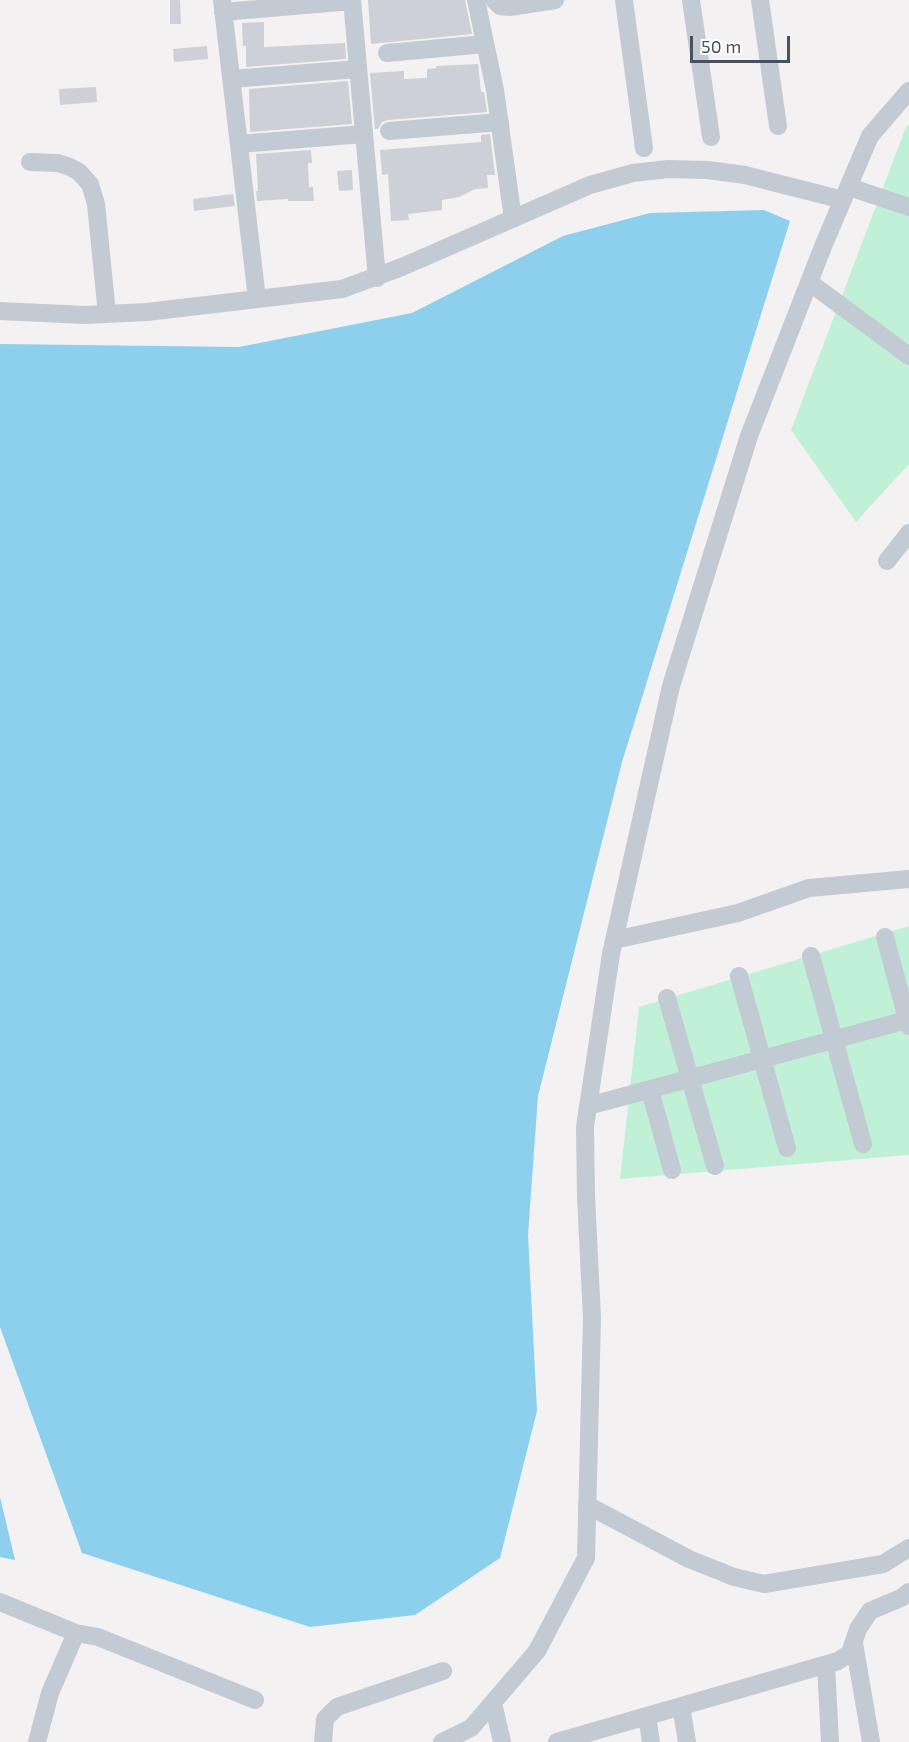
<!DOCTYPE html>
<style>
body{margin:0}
#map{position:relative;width:909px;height:1742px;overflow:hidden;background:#f3f1f1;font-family:"Exo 2",sans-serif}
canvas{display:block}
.scale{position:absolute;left:690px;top:36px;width:100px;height:27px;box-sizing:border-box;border:3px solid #48525f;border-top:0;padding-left:8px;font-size:18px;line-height:21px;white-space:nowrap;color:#48525f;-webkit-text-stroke:4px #fff;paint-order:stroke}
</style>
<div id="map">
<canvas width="909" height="1742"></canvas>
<div class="scale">50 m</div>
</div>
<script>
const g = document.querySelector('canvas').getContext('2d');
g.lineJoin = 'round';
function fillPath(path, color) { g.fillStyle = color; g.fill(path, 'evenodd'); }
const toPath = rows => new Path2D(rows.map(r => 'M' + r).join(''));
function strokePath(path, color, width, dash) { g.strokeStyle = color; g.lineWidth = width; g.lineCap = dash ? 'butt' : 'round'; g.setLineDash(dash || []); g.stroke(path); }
const green = toPath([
 [909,124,909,464,856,522,791,430,906,127],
 [909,926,909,1155,620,1179,639,1007]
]);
const water = toPath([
 [764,210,790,221,622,762,538,1096,528,1235,537,1411,500,1558,415,1615,310,1627,82,1553,0,1327,0,344,239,347,412,313,563,236,650,213],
 [0,1497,15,1560,0,1557]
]);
const building = toPath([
 [170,0,180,0,181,24,170,24],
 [368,0,465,0,472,34,371,44],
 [264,22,264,47,345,43,346,59,246,67,246,46,243,46,242,23],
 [207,46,208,59,174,62,173,49],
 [478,64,481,92,484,92,487,112,388,120,382,122,378,129,375,129,370,73,404,71,404,79,427,78,427,69,437,68,436,66],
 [348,81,352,124,250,132,249,89],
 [96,87,97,102,60,105,59,89],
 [490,134,495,175,487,175,488,188,475,189,459,197,442,200,442,210,408,214,409,220,391,221,388,174,382,175,380,150,481,142,481,135],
 [311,150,312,163,308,163,309,187,313,187,314,201,288,201,288,199,257,201,256,191,258,191,256,154],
 [352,170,353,190,339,191,337,171],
 [233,194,235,206,194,211,193,199]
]);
const minor = toPath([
 [222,0,257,299],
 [352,0,377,278],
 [476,0,495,90,513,219],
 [494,0,500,6,510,7,555,0],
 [624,0,644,148],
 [691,0,711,137],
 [760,0,778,126],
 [223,12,352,1],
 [387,53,485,44],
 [231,79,358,69],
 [389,131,500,122],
 [239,144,364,134],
 [30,162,58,163,70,167,79,172,90,184,96,204,107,314],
 [849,187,909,207],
 [809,282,909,356],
 [0,311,85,315,147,312,342,289,402,267,590,185,633,173,668,169,708,170,745,175,843,200],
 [887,561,909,533],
 [885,937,909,1026],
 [614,940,738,913,809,888,909,879],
 [811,956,863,1144],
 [739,976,787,1148],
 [667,998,715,1166],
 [650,1090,672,1170],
 [588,1106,907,1020],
 [587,1505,689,1559,734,1577,764,1584,883,1564,909,1548],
 [0,1602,76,1633,98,1637,255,1700],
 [854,1643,871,1742],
 [826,1665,830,1742],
 [493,1703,502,1742],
 [681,1706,687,1742],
 [647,1716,651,1742],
 [37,1742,50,1693,76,1633],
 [323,1742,325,1719,337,1707,443,1671],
 [442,1742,471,1728,537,1651,586,1558,592,1318,586,1196,585,1127,611,954,671,686,749,436,824,244,870,136,909,91],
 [557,1742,838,1661,850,1653,858,1629,870,1611,901,1598,909,1592]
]);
fillPath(green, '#c0f1d7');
fillPath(water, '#8cd0ee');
fillPath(building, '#cdd0d6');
strokePath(minor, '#c2cad3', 18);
</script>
